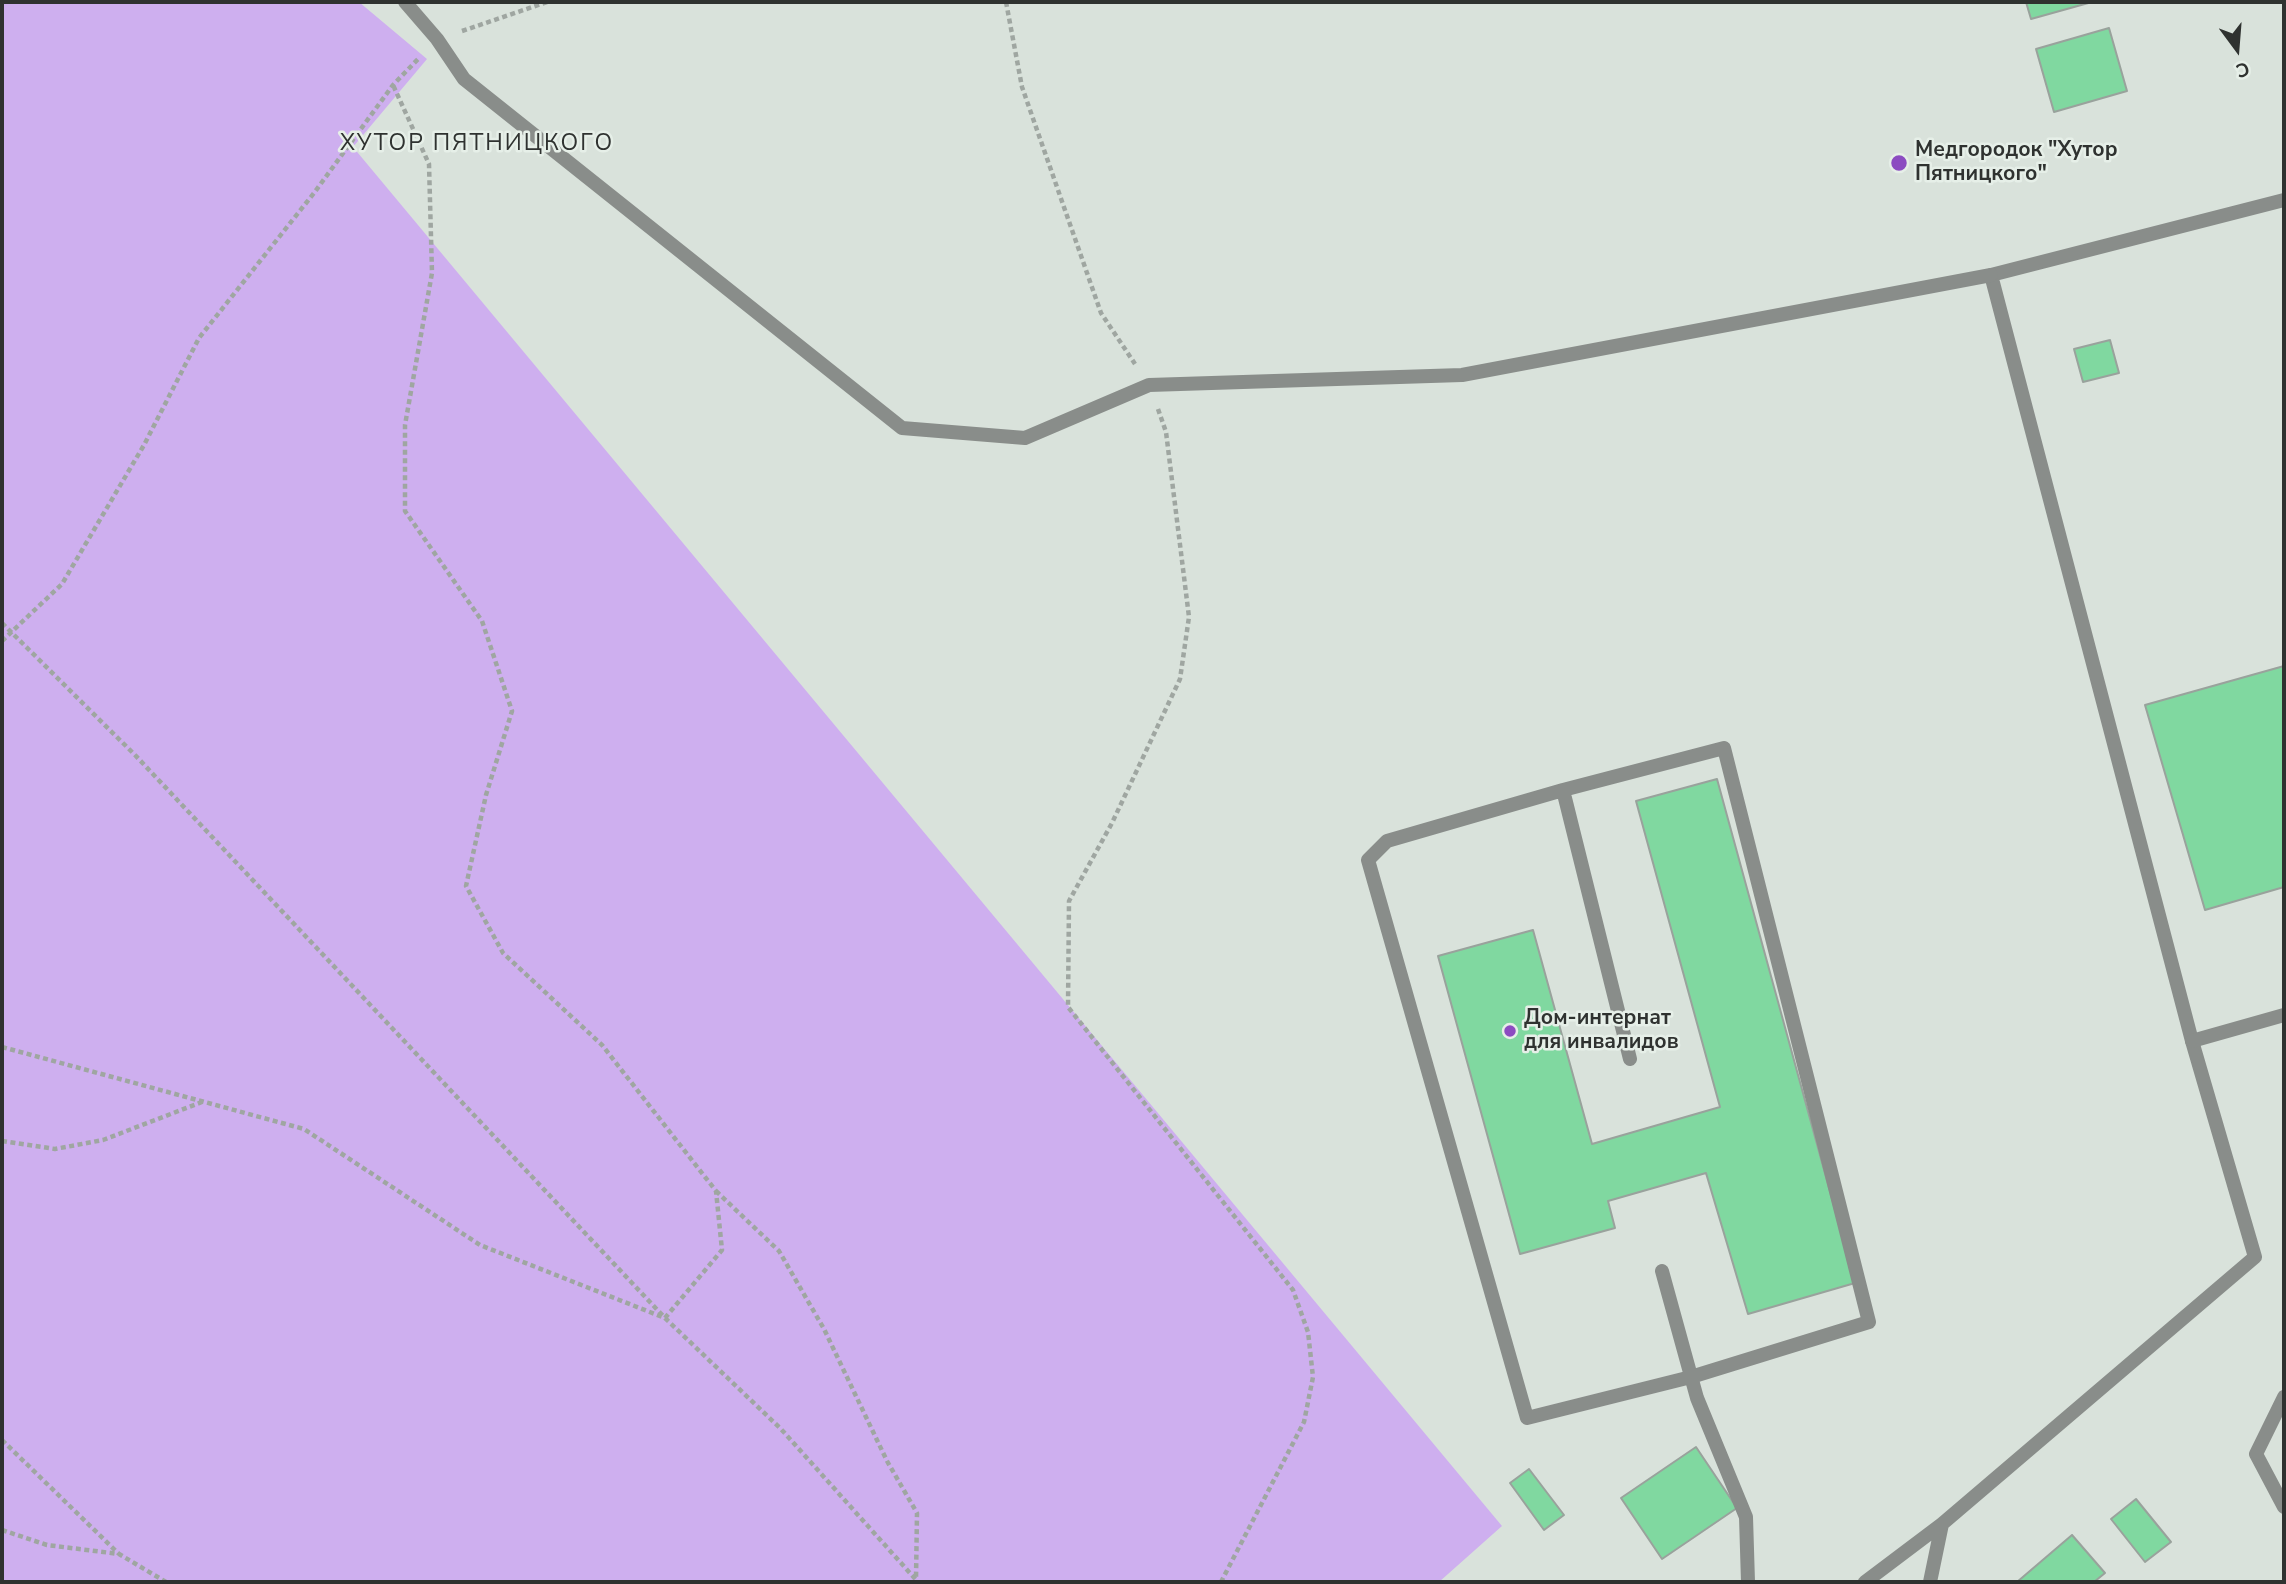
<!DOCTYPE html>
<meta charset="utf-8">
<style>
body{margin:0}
#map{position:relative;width:2286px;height:1584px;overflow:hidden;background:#d9e2db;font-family:"Nunito Sans",sans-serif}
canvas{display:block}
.frame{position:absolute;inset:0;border:4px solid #2f3230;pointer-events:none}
.north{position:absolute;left:2202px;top:14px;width:70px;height:70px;-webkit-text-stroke:5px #e6efe8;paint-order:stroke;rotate:164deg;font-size:19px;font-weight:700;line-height:28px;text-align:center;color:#2f3230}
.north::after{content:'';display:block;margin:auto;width:24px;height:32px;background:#2f3230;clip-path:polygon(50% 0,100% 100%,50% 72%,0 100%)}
</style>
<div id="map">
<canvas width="2286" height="1584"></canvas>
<div class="frame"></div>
<div class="north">С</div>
</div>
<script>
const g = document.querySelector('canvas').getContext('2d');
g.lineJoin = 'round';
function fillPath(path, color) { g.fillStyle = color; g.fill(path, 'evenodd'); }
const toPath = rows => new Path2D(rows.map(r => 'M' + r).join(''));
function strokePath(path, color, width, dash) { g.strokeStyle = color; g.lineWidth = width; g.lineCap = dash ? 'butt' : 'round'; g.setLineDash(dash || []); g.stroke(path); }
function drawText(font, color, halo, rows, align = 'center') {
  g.font = font + ' "Nunito Sans",sans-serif'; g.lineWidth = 5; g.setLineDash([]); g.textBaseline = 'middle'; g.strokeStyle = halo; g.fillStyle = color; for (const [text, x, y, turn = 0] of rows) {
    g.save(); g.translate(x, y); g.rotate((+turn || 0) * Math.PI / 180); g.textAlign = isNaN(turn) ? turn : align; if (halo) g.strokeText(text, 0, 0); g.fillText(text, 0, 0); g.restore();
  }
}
const green = toPath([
 [2,2,359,2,427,59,353,147,1502,1526,1439,1582,2,1582]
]);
const building = toPath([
 [2026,2,2092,2,2031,19,2026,2],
 [2109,28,2127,91,2054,112,2036,49,2109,28],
 [2110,340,2119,373,2083,382,2074,349,2110,340],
 [2284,666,2284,887,2205,910,2145,705,2284,666],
 [1717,779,1855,1283,1748,1314,1706,1173,1608,1201,1615,1228,1520,1254,1438,956,1533,930,1592,1144,1720,1107,1636,801,1717,779],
 [1696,1447,1737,1508,1662,1559,1621,1498,1696,1447],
 [1529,1469,1564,1515,1544,1530,1510,1483,1529,1469],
 [2136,1499,2171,1542,2145,1562,2111,1519,2136,1499],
 [2072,1535,2105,1573,2094,1582,2017,1582,2072,1535]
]);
const path = toPath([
 [1006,2,1022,87,1101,313,1135,364],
 [462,31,547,2],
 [1158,409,1166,432,1189,617,1180,679,1112,823,1069,901,1068,1007,1293,1290,1308,1332,1313,1377,1304,1422,1221,1582],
 [2,623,135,755,665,1318,722,1250,716,1191,602,1045,503,953,466,886,486,795,512,711,482,621,405,511,405,425,432,273,429,164,393,85],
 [2,641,62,584,144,445,199,338,314,193,393,85,420,57],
 [2,1047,304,1129,480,1245,665,1318,781,1429,918,1582],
 [2,1141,55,1149,103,1140,202,1102],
 [716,1191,779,1251,824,1329,887,1461,917,1513,916,1579],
 [2,1440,119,1554],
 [2,1530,47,1545,119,1554,166,1582]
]);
const lane = toPath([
 [1563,790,1387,841,1368,860,1527,1418,1691,1377,1869,1322,1724,748,1563,790,1630,1059],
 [1662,1271,1697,1398,1746,1517,1748,1582],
 [2284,1397,2256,1454,2284,1507],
 [1865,1582,1942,1524],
 [1930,1582,1942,1524,2255,1257,2192,1041,1991,275,2284,200]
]);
const street = toPath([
 [405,2,437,39,464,79,902,428,1025,438,1149,385,1462,375,1991,275],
 [2192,1041,2284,1015]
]);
const markers = [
 [1899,163,9,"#8c4cc1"],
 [1510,1031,7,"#8c4cc1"]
];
const poiNames = [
 ["Медгородок \"Хутор",1915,151],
 ["Пятницкого\"",1915,175],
 ["Дом-интернат",1524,1019],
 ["для инвалидов",1524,1043]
];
const neighbourhoodNames = [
 ["ХУТОР ПЯТНИЦКОГО",477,144]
];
fillPath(green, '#ceafef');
fillPath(building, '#80d8a0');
strokePath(building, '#99a29c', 2);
strokePath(path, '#9fa6a1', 4.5, [5, 3.5]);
strokePath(lane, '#898d8a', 14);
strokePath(street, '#898d8a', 14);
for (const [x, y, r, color] of markers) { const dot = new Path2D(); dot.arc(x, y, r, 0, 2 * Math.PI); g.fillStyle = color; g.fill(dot); strokePath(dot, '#e6efe8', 2.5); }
drawText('bold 21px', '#2f3230', '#e6efe8', poiNames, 'left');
g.letterSpacing = '2px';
drawText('23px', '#2f3230', '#e6efe8', neighbourhoodNames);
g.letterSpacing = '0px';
</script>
